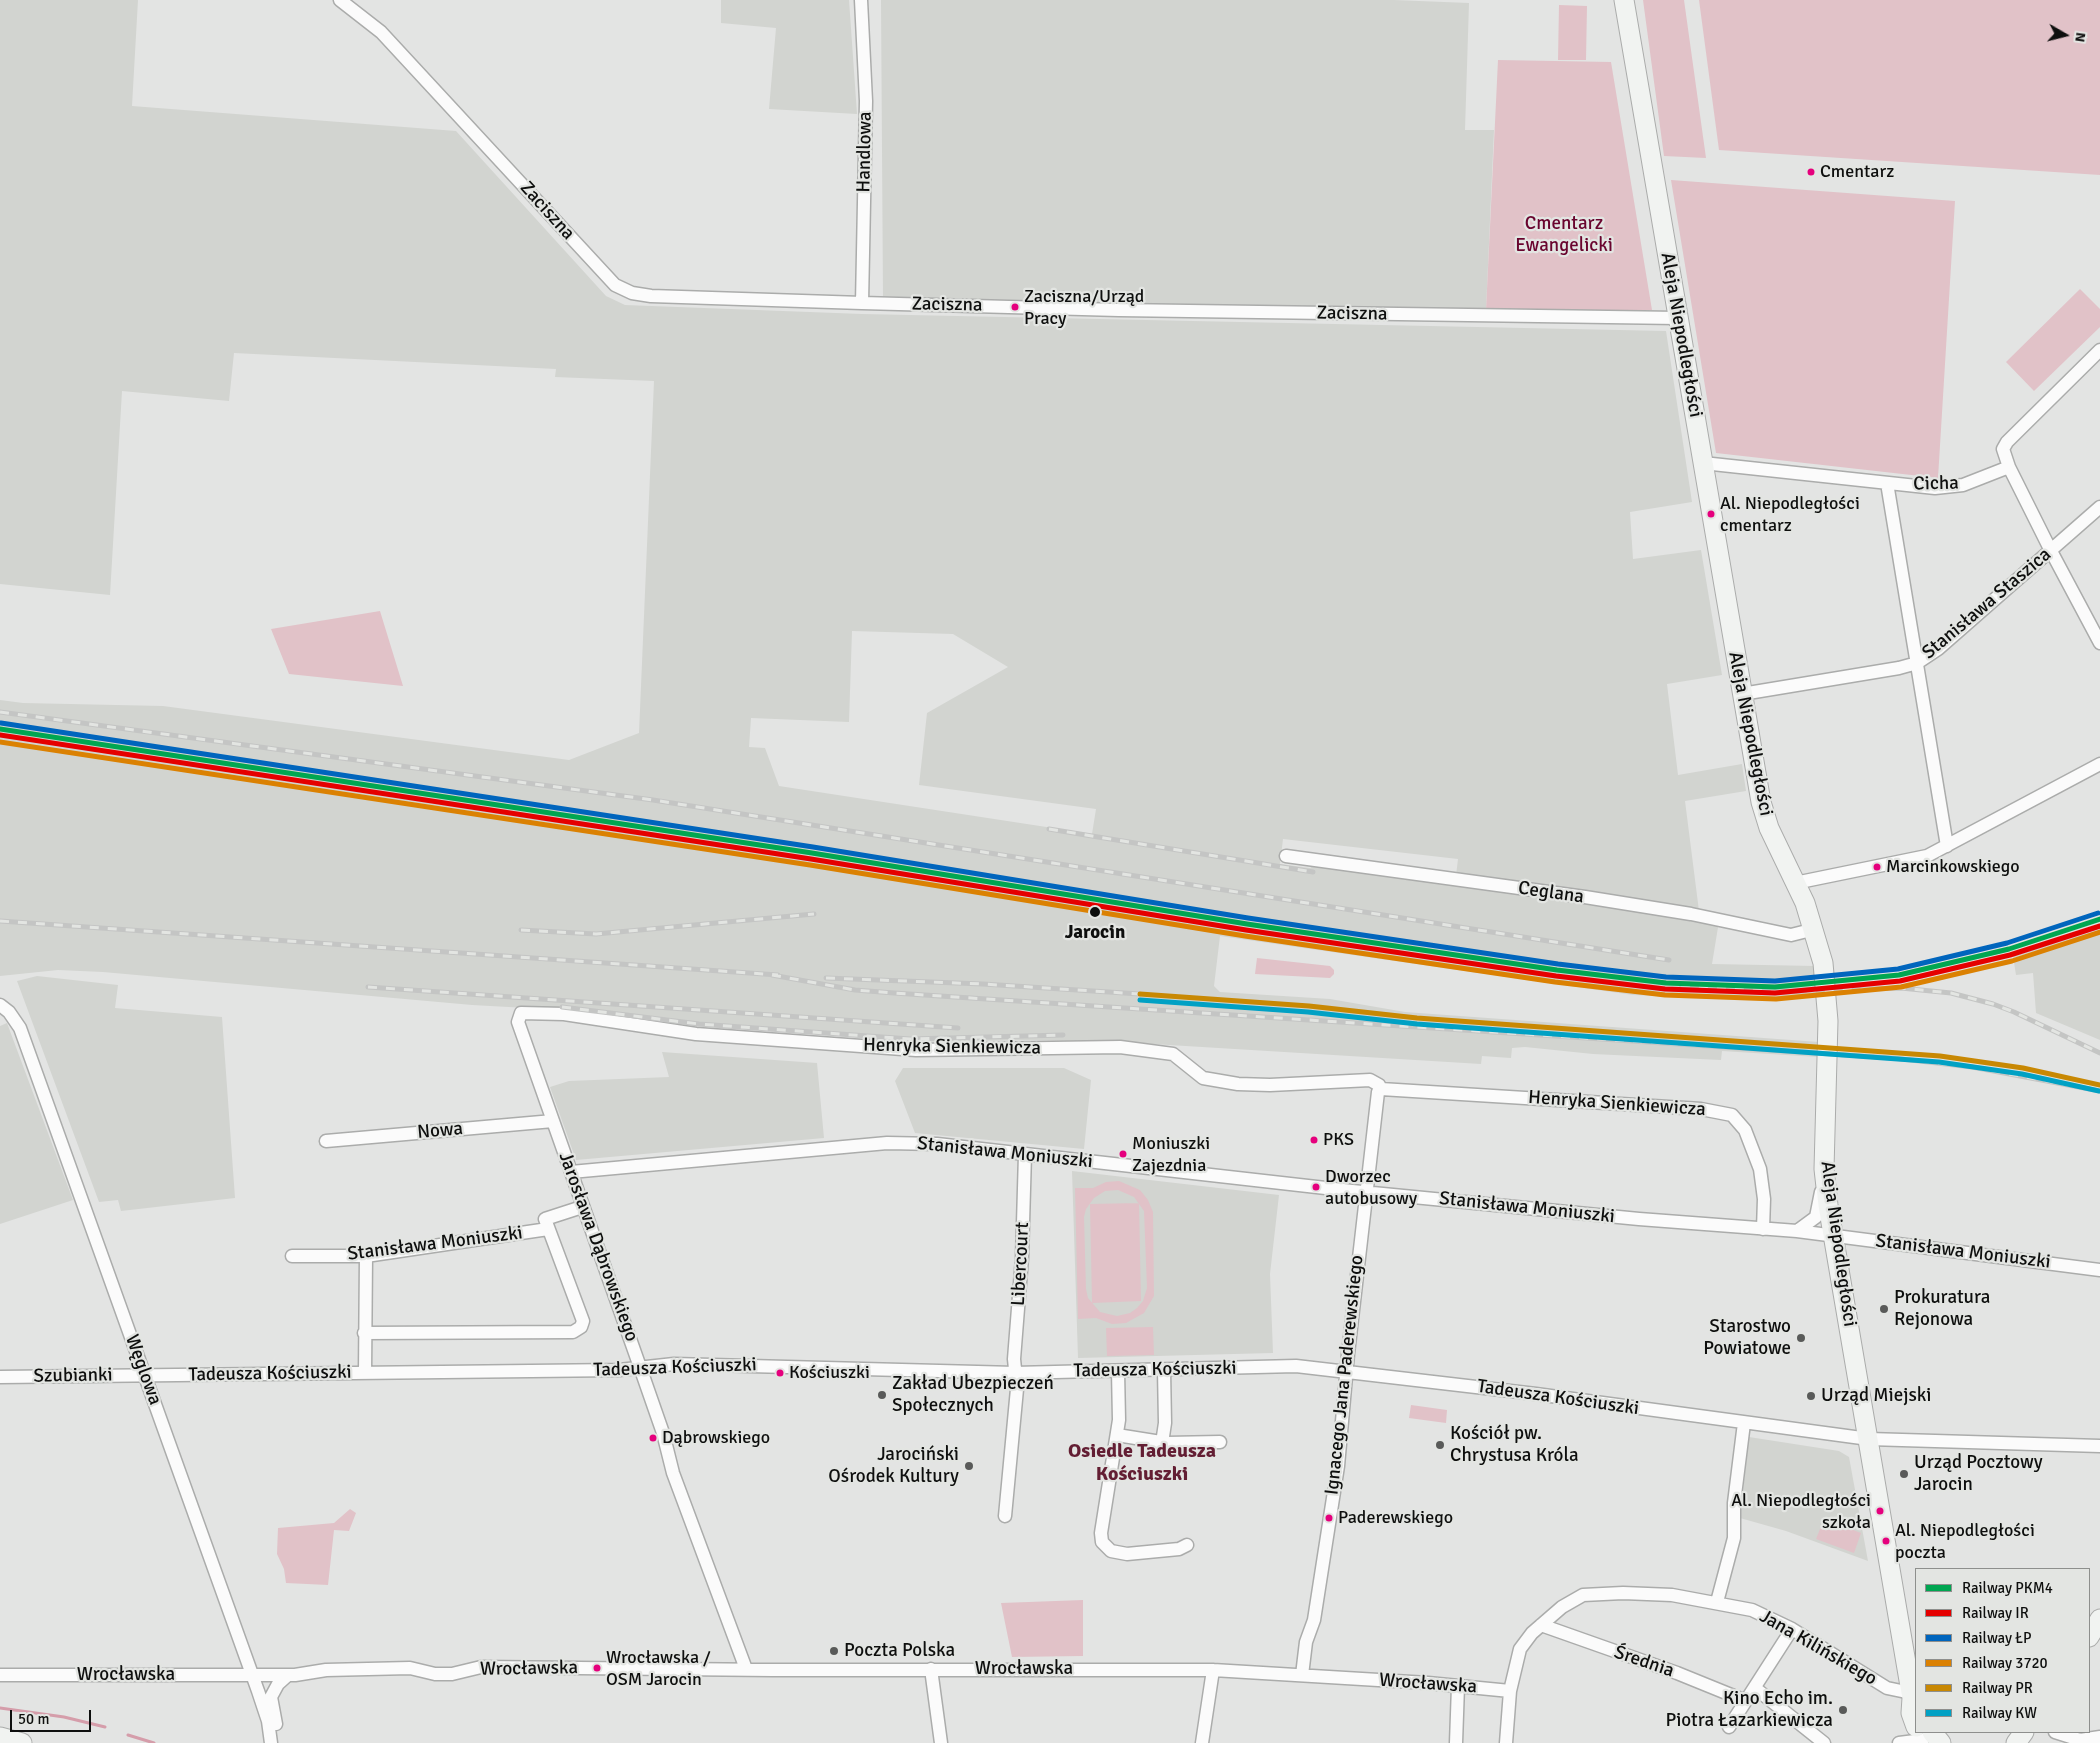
<!DOCTYPE html>
<meta charset="utf-8">
<style>
body{margin:0}
#map{position:relative;width:2100px;height:1743px;overflow:hidden;background:#e3e4e3;font-family:Signika,sans-serif}
canvas{display:block}
.legend{position:absolute;left:1915px;top:1568px;width:175px;height:165px;box-sizing:border-box;background:#e3e5e2;border:1px solid #8e8f8d;margin:0;padding:6px 9px;list-style:none;font-size:15px;color:#0e0f0e}
.legend li{display:flex;align-items:center;gap:10px;height:25px}
.legend b{width:25px;border:1px solid #8e8f8d}
.north{position:absolute;left:2040px;top:10px;width:50px;height:50px;-webkit-text-stroke:4px #e3e5e2;paint-order:stroke;rotate:98deg;font-size:14px;font-weight:700;line-height:20px;text-align:center;color:#0e0f0e}
.north::after{content:'';display:block;margin:auto;width:18px;height:22px;background:#0e0f0e;clip-path:polygon(50% 0,100% 100%,50% 72%,0 100%)}
.scale{position:absolute;left:10px;top:1710px;width:81px;height:22px;box-sizing:border-box;border:2px solid #0e0f0e;border-top:0;padding-left:6px;font-size:15px;line-height:18px;white-space:nowrap;color:#0e0f0e;-webkit-text-stroke:4px #e3e5e2;paint-order:stroke}
</style>
<div id="map">
<canvas width="2100" height="1743"></canvas>
<ul class="legend">
<li><b style="height:6px;background:#00a651"></b>Railway PKM4</li>
<li><b style="height:6px;background:#e50000"></b>Railway IR</li>
<li><b style="height:6px;background:#0065bd"></b>Railway ŁP</li>
<li><b style="height:6px;background:#db8102"></b>Railway 3720</li>
<li><b style="height:6px;background:#c88803"></b>Railway PR</li>
<li><b style="height:6px;background:#01a1c4"></b>Railway KW</li>
</ul>
<div class="north">N</div>
<div class="scale">50 m</div>
</div>
<script>
const g = document.querySelector('canvas').getContext('2d');
g.lineJoin = 'round';
function fillPath(path, color) { g.fillStyle = color; g.fill(path, 'evenodd'); }
const toPath = rows => new Path2D(rows.map(r => 'M' + r).join(''));
function strokePath(path, color, width, dash) { g.strokeStyle = color; g.lineWidth = width; g.lineCap = dash ? 'butt' : 'round'; g.setLineDash(dash || []); g.stroke(path); }
function drawText(font, color, halo, rows, align = 'center') {
  g.font = font + ' Signika,sans-serif'; g.lineWidth = 4.5; g.setLineDash([]); g.textBaseline = 'middle'; g.strokeStyle = halo; g.fillStyle = color; for (const [text, x, y, turn = 0] of rows) {
    g.save(); g.translate(x, y); g.rotate((+turn || 0) * Math.PI / 180); g.textAlign = isNaN(turn) ? turn : align; if (halo) g.strokeText(text, 0, 0); g.fillText(text, 0, 0); g.restore();
  }
}
const built = toPath([
 [0,0,138,0,132,106,456,131,606,296,625,305,862,314,1666,331,1692,502,1630,512,1633,559,1701,550,1722,675,1667,684,1678,775,1742,764,1746,791,1685,801,1699,911,1720,915,1712,964,1815,966,1817,996,1757,1000,1633,995,1220,936,1214,986,1220,992,1330,999,1405,1012,1819,1042,1818,1057,1722,1051,1721,1060,1593,1054,1525,1047,1512,1048,1511,1058,1482,1056,1481,1064,1120,1042,1033,1040,922,1042,692,1026,582,1011,472,1005,103,972,58,970,0,976,0,700,23,703,163,706,569,760,639,733,654,381,555,377,556,369,234,353,229,401,122,391,110,595,0,584],
 [852,631,953,634,1008,667,927,713,919,785,1096,809,1092,834,779,786,765,748,749,747,751,718,849,722],
 [1283,839,1458,859,1455,884,1314,865,1310,868,1280,864],
 [721,0,849,0,857,114,769,109,776,28,721,23],
 [881,0,1394,0,1469,3,1465,130,1494,130,1486,310,883,299],
 [2100,929,2100,1040,2036,1013,2033,973,2016,975,2013,956],
 [37,976,118,985,115,1008,222,1017,235,1198,121,1211,118,1200,99,1202,17,981],
 [7,1023,73,1200,0,1224,0,1026],
 [662,1052,817,1063,824,1138,576,1160,550,1087,569,1081,669,1077],
 [903,1068,1064,1068,1091,1080,1084,1149,915,1133,895,1081],
 [1072,1171,1279,1195,1270,1274,1273,1353,1078,1358],
 [1749,1437,1839,1451,1849,1457,1868,1561,1786,1531,1740,1518]
]);
const green = toPath([
 [1643,0,1684,0,1706,158,1664,156],
 [1699,0,2100,0,2100,175,1719,150],
 [1559,5,1587,6,1586,60,1558,60],
 [1498,60,1611,62,1652,310,1486,310],
 [1671,180,1955,201,1938,478,1716,453],
 [2080,289,2100,309,2100,327,2034,391,2006,362],
 [380,611,403,686,289,674,271,629],
 [1257,958,1330,966,1334,970,1334,974,1330,978,1255,974],
 [1119,1181,1140,1190,1148,1200,1153,1212,1154,1296,1144,1313,1126,1323,1112,1324,1096,1318,1078,1319,1075,1188,1093,1188,1106,1182],
 [1118,1190,1134,1197,1144,1211,1147,1288,1143,1301,1137,1308,1130,1313,1117,1316,1100,1312,1088,1298,1086,1289,1084,1217,1086,1209,1094,1198,1105,1191],
 [1139,1203,1141,1301,1092,1303,1090,1204],
 [1153,1327,1154,1355,1107,1356,1106,1328],
 [1411,1405,1447,1410,1446,1423,1409,1418],
 [350,1509,356,1513,349,1531,334,1530,328,1585,286,1583,284,1569,277,1554,278,1528,334,1523],
 [1824,1519,1861,1533,1854,1553,1816,1539],
 [1083,1600,1083,1656,1012,1657,1001,1603]
]);
const stream = toPath([
 [0,1708,64,1717,105,1727],
 [128,1735,154,1743]
]);
const street = toPath([
 [340,0,381,32,615,285,632,293,651,296,862,303,1119,310,1678,318],
 [861,0,866,101,862,303],
 [2100,350,2007,442,2003,449,2009,467,2051,551,2100,643],
 [1703,463,1935,488,1963,485,2009,467],
 [1887,483,1947,846],
 [1742,694,1899,668,1917,663,1938,649,2100,507],
 [1286,856,1585,897,1691,914,1791,935,1815,929],
 [1795,883,1927,856,2100,764],
 [0,1005,9,1012,20,1028,258,1691,268,1721,271,1743],
 [326,1141,553,1121],
 [571,1172,887,1143,937,1144,1352,1191,1639,1219,1797,1231,2100,1270],
 [1797,1231,1816,1217,1821,1192],
 [292,1256,366,1256,548,1229],
 [364,1333,573,1332,581,1327,583,1321,545,1219,582,1207],
 [1118,1371,1119,1420,1101,1533,1102,1542,1111,1551,1127,1554,1179,1549,1187,1545],
 [365,1373,366,1256],
 [0,1377,619,1370,674,1364,1015,1373,1296,1366,1536,1394,1869,1439,2100,1446],
 [1117,1435,1167,1443,1220,1442],
 [1162,1443,1165,1423,1164,1370],
 [1005,1516,1017,1389,1014,1359,1022,1258,1025,1154],
 [1717,1602,1734,1538,1734,1503,1744,1423],
 [1541,1625,1677,1673,1746,1701],
 [746,1669,673,1473,663,1433,640,1367,518,1022,521,1013,564,1014,696,1034,916,1050,1120,1047,1173,1054,1203,1078,1238,1084,1270,1085,1370,1080,1379,1085,1381,1089],
 [931,1669,941,1743],
 [0,1675,295,1675,326,1670,410,1668,435,1674,452,1674,481,1667,773,1670,1213,1670,1428,1683,1510,1691],
 [1302,1675,1306,1642,1314,1620,1338,1466,1348,1354,1378,1092,1381,1089,1701,1109,1732,1115,1745,1130,1760,1169,1764,1199,1763,1229],
 [1755,1688,1824,1743],
 [276,1724,271,1697,278,1684,288,1675],
 [1729,1727,1792,1629],
 [2055,1732,2080,1740,2100,1737],
 [1202,1743,1213,1670],
 [1456,1743,1458,1686],
 [1506,1743,1510,1691,1520,1649,1532,1633,1562,1607,1583,1595,1623,1593,1672,1595,1752,1610,1792,1629,1887,1688,1911,1693],
 [1899,1743,1923,1740]
]);
const secondary = toPath([
 [1624,0,1761,802,1769,828,1805,903,1823,963,1828,1021,1824,1169,1828,1205,1912,1698,1911,1713,1916,1727],
 [2089,1637,2100,1619],
 [1932,1732,1941,1743],
 [0,1737,22,1743],
 [2016,1743,2024,1732]
]);
const rail = toPath([
 [0,712,653,800,1669,960],
 [1049,829,1313,872],
 [0,921,778,975],
 [521,930,596,934,814,914],
 [772,975,855,990,894,993,1893,1058,1972,1067,2100,1091],
 [826,978,983,984,1140,994],
 [1681,985,1776,992,1901,988,1951,993,1993,1004,2014,1012,2100,1053],
 [368,987,958,1028],
 [562,1007,699,1024,910,1039,1063,1035]
]);
const rail1 = toPath([
 [0,729,812,853,1247,924,1557,970,1666,983,1775,987,1899,975,2009,949,2100,919]
]);
const rail2 = toPath([
 [0,735,811,859,1246,930,1556,976,1665,989,1775,993,1900,981,2010,955,2100,926]
]);
const rail3 = toPath([
 [1,723,813,847,1248,918,1558,964,1666,977,1775,981,1898,969,2007,943,2098,913]
]);
const rail4 = toPath([
 [0,742,810,865,1245,936,1555,982,1665,995,1776,999,1901,987,2012,961,2100,932]
]);
const rail5 = toPath([
 [1140,994,1309,1006,1417,1018,1940,1056,2023,1068,2100,1085]
]);
const rail6 = toPath([
 [1140,1000,1308,1012,1417,1024,1939,1062,2022,1074,2099,1091]
]);
const markers = [
 [1811,172,4.5,"#e5007d"],
 [1015,307,4.5,"#e5007d"],
 [1711,514,4.5,"#e5007d"],
 [1877,867,4.5,"#e5007d"],
 [1095,912,6,"#0e0f0e"],
 [1314,1140,4.5,"#e5007d"],
 [1123,1154,4.5,"#e5007d"],
 [1316,1187,4.5,"#e5007d"],
 [1884,1309,5,"#595a59"],
 [1801,1338,5,"#595a59"],
 [780,1373,4.5,"#e5007d"],
 [882,1395,5,"#595a59"],
 [1811,1396,5,"#595a59"],
 [653,1438,4.5,"#e5007d"],
 [1440,1445,5,"#595a59"],
 [969,1466,5,"#595a59"],
 [1904,1474,5,"#595a59"],
 [1880,1511,4.5,"#e5007d"],
 [1329,1518,4.5,"#e5007d"],
 [1886,1541,4.5,"#e5007d"],
 [834,1651,5,"#595a59"],
 [597,1668,4.5,"#e5007d"],
 [1843,1710,5,"#595a59"]
];
const busNames = [
 ["Cmentarz",1820,172],
 ["Zaciszna/Urząd",1024,297],
 ["Pracy",1024,319],
 ["Al. Niepodległości",1720,504],
 ["cmentarz",1720,526],
 ["Marcinkowskiego",1886,867],
 ["PKS",1323,1140],
 ["Moniuszki",1132,1144],
 ["Zajezdnia",1132,1166],
 ["Dworzec",1325,1177],
 ["autobusowy",1325,1199],
 ["Kościuszki",789,1373],
 ["Dąbrowskiego",662,1438],
 ["Al. Niepodległości",1871,1501,"right"],
 ["szkoła",1871,1523,"right"],
 ["Paderewskiego",1338,1518],
 ["Al. Niepodległości",1895,1531],
 ["poczta",1895,1553],
 ["Wrocławska /",606,1658],
 ["OSM Jarocin",606,1680]
];
const streetNames = [
 ["Handlowa",865,152,-89],
 ["Zaciszna",547,211,48],
 ["Zaciszna",947,305,1],
 ["Zaciszna",1352,314,1],
 ["Aleja Niepodległości",1681,335,80],
 ["Cicha",1936,484,-1],
 ["Stanisława Staszica",1987,604,-40],
 ["Aleja Niepodległości",1750,734,79],
 ["Ceglana",1551,893,8],
 ["Henryka Sienkiewicza",952,1047,1],
 ["Henryka Sienkiewicza",1617,1104,4],
 ["Nowa",440,1131,-5],
 ["Stanisława Moniuszki",1005,1153,6],
 ["Stanisława Moniuszki",1527,1208,6],
 ["Stanisława Moniuszki",435,1244,-7],
 ["Aleja Niepodległości",1838,1244,82],
 ["Jarosława Dąbrowskiego",598,1247,70],
 ["Stanisława Moniuszki",1963,1252,7],
 ["Libercourt",1021,1264,-87],
 ["Tadeusza Kościuszki",675,1368,-2],
 ["Węglowa",143,1370,70],
 ["Tadeusza Kościuszki",1155,1370,-1],
 ["Tadeusza Kościuszki",270,1374,-1],
 ["Ignacego Jana Paderewskiego",1345,1375,-84],
 ["Szubianki",73,1376,-1],
 ["Tadeusza Kościuszki",1558,1398,8],
 ["Jana Kilińskiego",1818,1648,30],
 ["Średnia",1644,1662,19],
 ["Wrocławska",529,1669,-1],
 ["Wrocławska",1024,1669],
 ["Wrocławska",126,1675],
 ["Wrocławska",1428,1684,4]
];
const parkNames = [
 ["Cmentarz",1564,224],
 ["Ewangelicki",1564,246]
];
const stopNames = [
 ["Jarocin",1095,933]
];
const poiNames = [
 ["Prokuratura",1894,1298],
 ["Rejonowa",1894,1320],
 ["Starostwo",1791,1327,"right"],
 ["Powiatowe",1791,1349,"right"],
 ["Zakład Ubezpieczeń",892,1384],
 ["Społecznych",892,1406],
 ["Urząd Miejski",1821,1396],
 ["Kościół pw.",1450,1434],
 ["Chrystusa Króla",1450,1456],
 ["Jarociński",959,1455,"right"],
 ["Ośrodek Kultury",959,1477,"right"],
 ["Urząd Pocztowy",1914,1463],
 ["Jarocin",1914,1485],
 ["Poczta Polska",844,1651],
 ["Kino Echo im.",1833,1699,"right"],
 ["Piotra Łazarkiewicza",1833,1721,"right"]
];
const neighbourhoodNames = [
 ["Osiedle Tadeusza",1142,1452],
 ["Kościuszki",1142,1475]
];
fillPath(built, '#d2d4d0');
fillPath(green, '#e1c2c8');
strokePath(stream, '#d59daa', 3);
strokePath(street, '#abacab', 15);
strokePath(secondary, '#abacab', 21);
strokePath(street, '#fbfbfb', 12);
strokePath(secondary, '#f1f3f1', 19);
strokePath(rail, '#c4c5c4', 5);
strokePath(rail, '#e3e5e2', 3, [9]);
strokePath(rail1, '#00a651', 5);
strokePath(rail2, '#e50000', 5);
strokePath(rail3, '#0065bd', 5);
strokePath(rail4, '#db8102', 5);
strokePath(rail5, '#c88803', 5);
strokePath(rail6, '#01a1c4', 5);
for (const [x, y, r, color] of markers) { const dot = new Path2D(); dot.arc(x, y, r, 0, 2 * Math.PI); g.fillStyle = color; g.fill(dot); strokePath(dot, '#e3e5e2', 2); }
drawText('18px', '#0e0f0e', '#e3e5e2', busNames, 'left');
drawText('19px', '#0e0f0e', '#e3e5e2', streetNames);
drawText('19px', '#69042e', '#e3e5e2', parkNames);
drawText('bold 19px', '#0e0f0e', '#e3e5e2', stopNames);
drawText('19px', '#0e0f0e', '#e3e5e2', poiNames, 'left');
drawText('bold 20px', '#631e33', '#e3e5e2', neighbourhoodNames);
</script>
